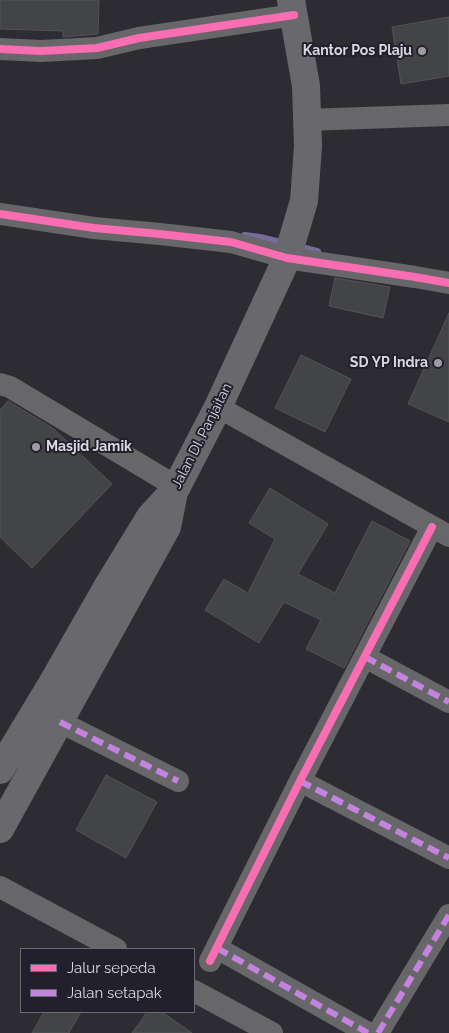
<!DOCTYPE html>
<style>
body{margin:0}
#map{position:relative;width:449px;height:1033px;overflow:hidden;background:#2d2c33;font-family:Raleway,sans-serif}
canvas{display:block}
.legend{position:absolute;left:20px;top:948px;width:175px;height:65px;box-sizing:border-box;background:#22202c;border:1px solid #6c6a74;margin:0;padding:6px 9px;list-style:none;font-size:15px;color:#dad8e1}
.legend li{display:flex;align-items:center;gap:10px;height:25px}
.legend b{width:25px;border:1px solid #6c6a74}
</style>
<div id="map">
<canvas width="449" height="1033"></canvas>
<ul class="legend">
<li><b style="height:6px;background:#f96db3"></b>Jalur sepeda</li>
<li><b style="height:6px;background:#c483df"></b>Jalan setapak</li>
</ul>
</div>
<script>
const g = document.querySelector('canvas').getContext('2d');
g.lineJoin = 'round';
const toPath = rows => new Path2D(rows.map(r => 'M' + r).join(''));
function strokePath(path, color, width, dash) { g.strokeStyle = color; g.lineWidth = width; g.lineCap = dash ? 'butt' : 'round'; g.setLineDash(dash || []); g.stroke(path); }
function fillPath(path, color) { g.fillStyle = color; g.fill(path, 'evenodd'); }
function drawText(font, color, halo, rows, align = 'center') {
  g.font = font + ' Raleway,sans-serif'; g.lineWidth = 4; g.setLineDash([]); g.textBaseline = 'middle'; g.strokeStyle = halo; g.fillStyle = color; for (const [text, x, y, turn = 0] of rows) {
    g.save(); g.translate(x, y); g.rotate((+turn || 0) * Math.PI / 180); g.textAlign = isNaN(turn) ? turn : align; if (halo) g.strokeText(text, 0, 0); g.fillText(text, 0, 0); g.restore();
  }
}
const stream = toPath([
 [245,236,260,238,317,252]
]);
const building = toPath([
 [0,0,99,0,98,34,63,37,63,31,0,29,0,0],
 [449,17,449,76,401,84,392,27,449,17],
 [335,278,390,287,383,318,329,306,335,278],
 [449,313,449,422,408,404,449,313],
 [301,355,351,379,325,432,275,408,301,355],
 [8,401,54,429,112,484,32,568,0,537,0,410,8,401],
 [270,488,328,524,298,574,335,593,372,521,410,541,344,668,306,649,321,620,284,602,259,643,205,610,224,579,248,593,275,539,249,523,270,488],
 [106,775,157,802,126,858,76,830,106,775],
 [44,1012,81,1012,69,1033,32,1033,44,1012],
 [147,1012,162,1012,192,1033,132,1033,147,1012]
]);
const street = toPath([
 [0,49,41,51,97,48,139,38,294,15],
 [307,120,449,115],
 [0,214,94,228,160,234,231,242,287,258,415,277,449,283],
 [0,384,10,387,177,487],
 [218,407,449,536],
 [365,657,449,702],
 [60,722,178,781],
 [300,781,449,858],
 [0,887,116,949],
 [217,948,368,1033],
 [210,961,300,781,432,527],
 [194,991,272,1033],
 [378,1033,449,915]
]);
const secondary = toPath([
 [0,770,53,682,109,584,150,517,173,492],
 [0,829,167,527,174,492,218,407,287,258,304,201,308,146,306,86,291,0]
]);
const quiet = toPath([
 [365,657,449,702],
 [60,722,178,781],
 [300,781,449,858],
 [217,948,368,1033],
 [378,1033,449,915]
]);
const cycleway = toPath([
 [0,49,41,51,97,48,139,38,294,15],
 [0,214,94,228,160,234,231,242,287,258,415,277,449,283],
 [210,961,300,781,432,527]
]);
const markers = [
 [422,51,5,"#9d9ca4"],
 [438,363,5,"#9d9ca4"],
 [36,447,5,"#9d9ca4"]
];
const poiNames = [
 ["Kantor Pos Plaju",412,51],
 ["SD YP Indra",428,363],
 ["Masjid Jamik",46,447,"left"]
];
const streetNames = [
 ["Jalan DI. Panjaitan",202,436,-63]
];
strokePath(stream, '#766b99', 8);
fillPath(building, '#434446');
strokePath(building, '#525454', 1);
strokePath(street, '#676669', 22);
strokePath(secondary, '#69686d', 28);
strokePath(quiet, '#c483df', 6, [12, 6]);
strokePath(cycleway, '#f96db3', 8);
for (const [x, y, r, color] of markers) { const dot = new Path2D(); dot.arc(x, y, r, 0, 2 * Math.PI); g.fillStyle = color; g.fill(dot); strokePath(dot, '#22202c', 2); }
drawText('bold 14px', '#dad8e1', '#22202c', poiNames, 'right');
drawText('14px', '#dad8e1', '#22202c', streetNames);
</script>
